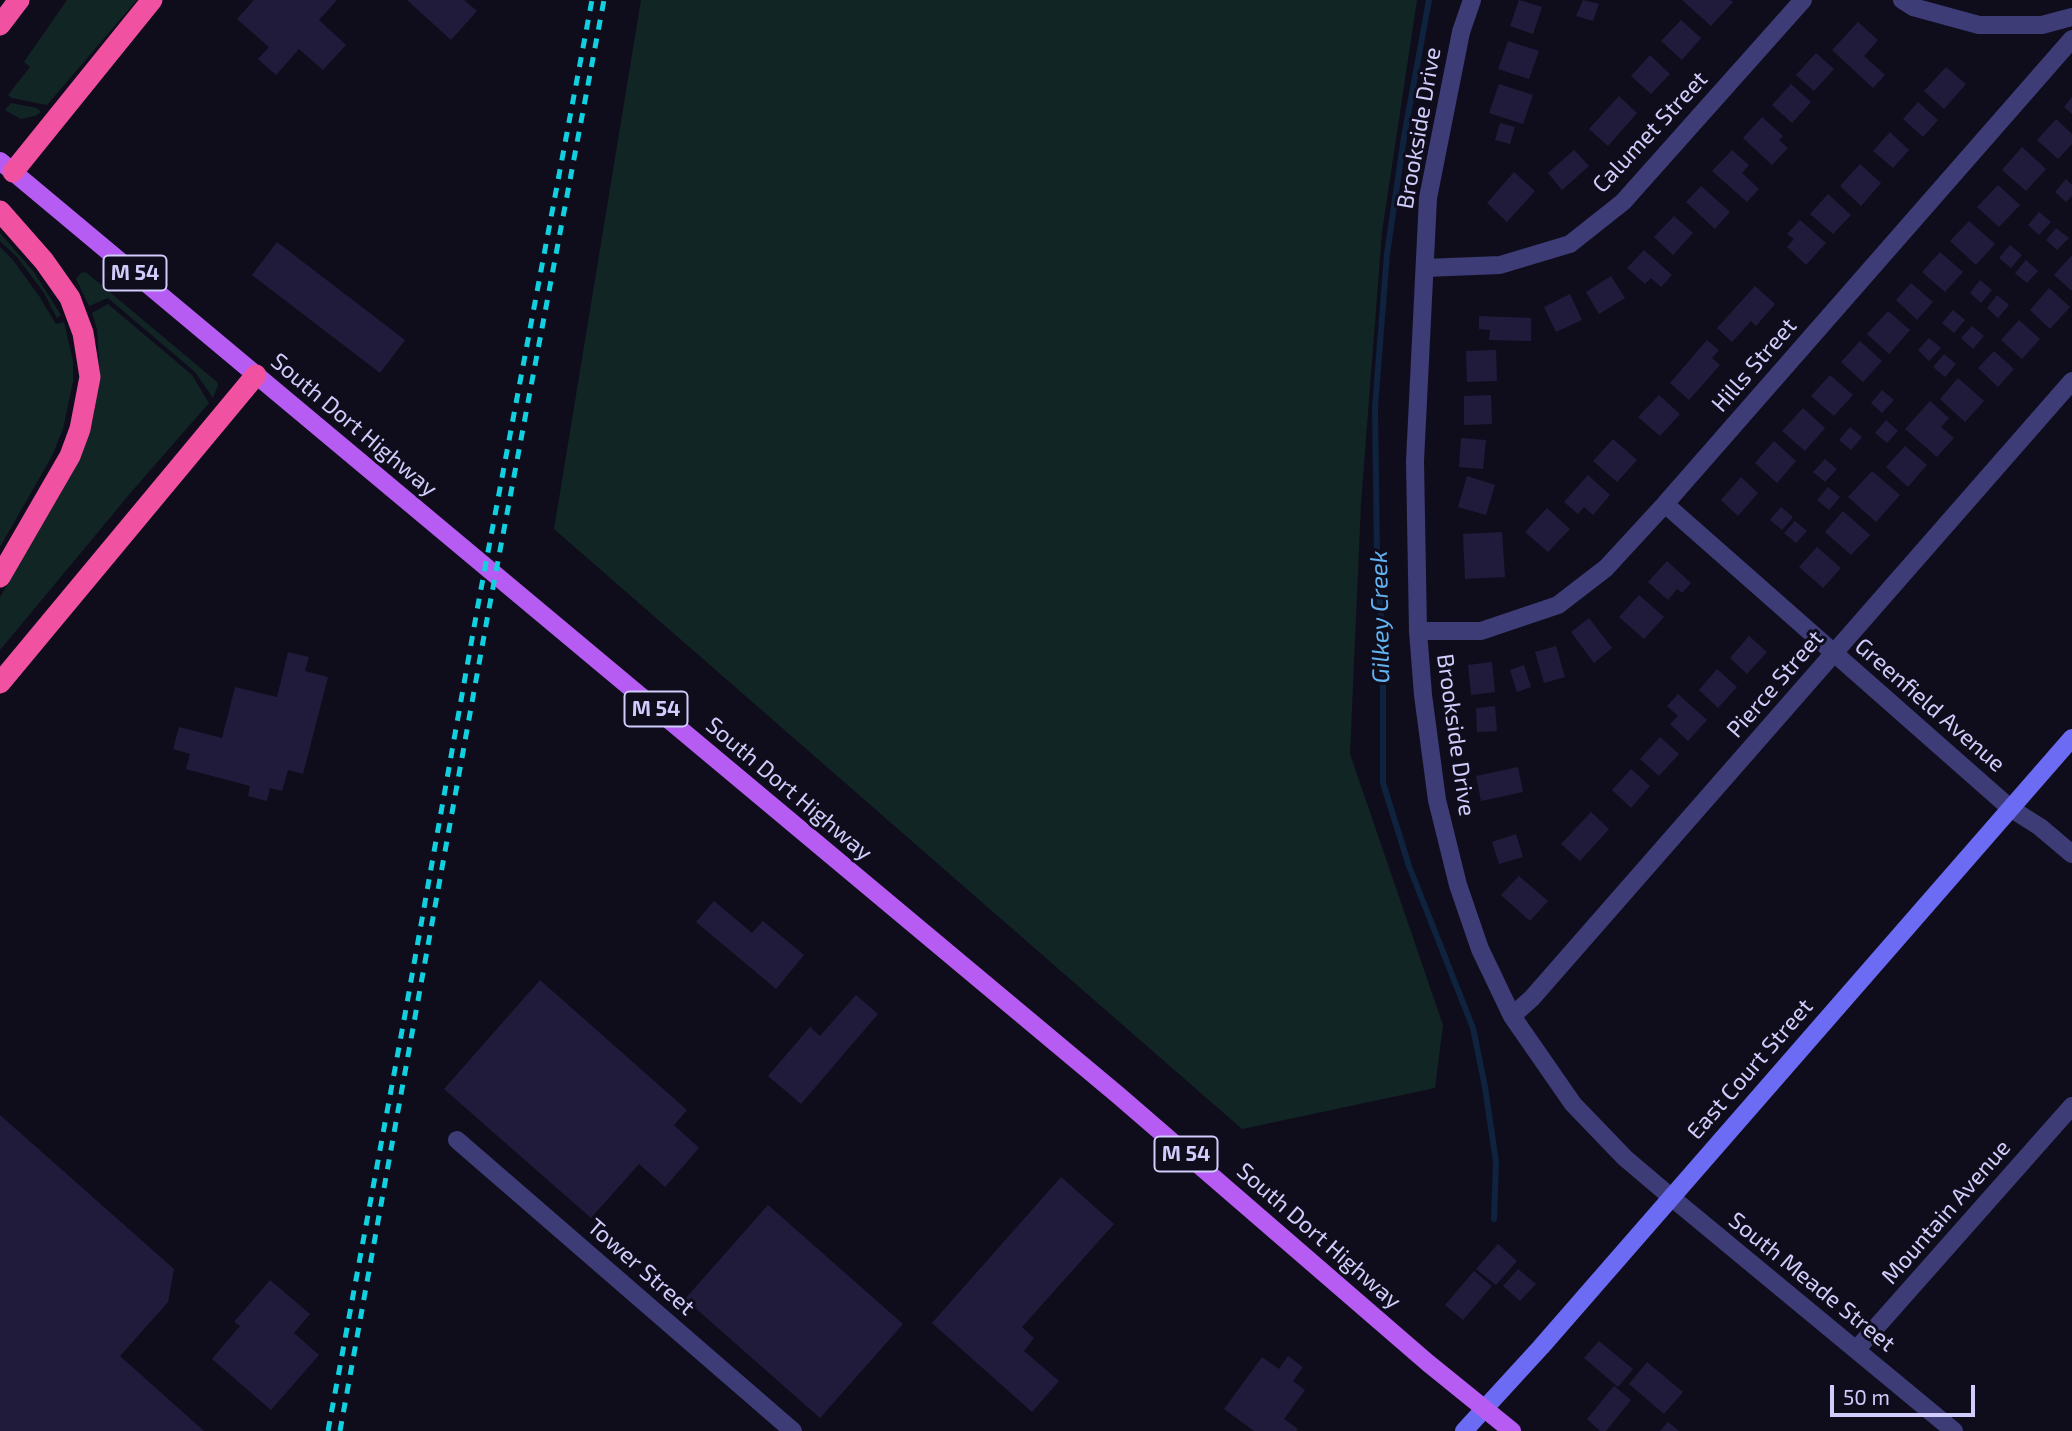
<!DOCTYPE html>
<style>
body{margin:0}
#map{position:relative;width:2072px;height:1431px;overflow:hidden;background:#0f0d1c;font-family:"Exo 2",sans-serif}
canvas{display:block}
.scale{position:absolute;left:1830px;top:1385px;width:145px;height:32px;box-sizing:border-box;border:4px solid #d0ccfb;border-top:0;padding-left:9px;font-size:21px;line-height:24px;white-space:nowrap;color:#d0ccfb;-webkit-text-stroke:5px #0f0d1c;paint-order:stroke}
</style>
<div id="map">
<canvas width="2072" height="1431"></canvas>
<div class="scale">50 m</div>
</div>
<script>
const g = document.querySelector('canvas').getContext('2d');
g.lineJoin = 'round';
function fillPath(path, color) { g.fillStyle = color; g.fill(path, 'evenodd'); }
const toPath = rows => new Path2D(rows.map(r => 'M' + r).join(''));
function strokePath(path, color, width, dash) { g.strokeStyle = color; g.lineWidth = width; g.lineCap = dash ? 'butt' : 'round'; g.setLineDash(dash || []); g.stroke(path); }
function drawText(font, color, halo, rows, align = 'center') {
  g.font = font + ' "Exo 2",sans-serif'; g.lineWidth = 6; g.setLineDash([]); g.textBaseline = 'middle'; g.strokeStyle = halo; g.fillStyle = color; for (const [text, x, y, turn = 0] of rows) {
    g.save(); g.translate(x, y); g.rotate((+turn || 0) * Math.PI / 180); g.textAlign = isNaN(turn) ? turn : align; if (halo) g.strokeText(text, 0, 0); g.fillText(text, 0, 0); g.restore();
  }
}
const green = toPath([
 [67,0,137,0,47,105,12,98,8,95,30,67,24,62],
 [641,0,1417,0,1382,232,1361,503,1350,754,1443,1025,1435,1088,1242,1129,554,529],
 [11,103,37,108,41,112,35,116,21,119,5,110],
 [0,233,34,272,61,315,57,318,44,293,17,257,0,241],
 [0,247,13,260,39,296,56,324,64,322,73,361,73,382,63,429,52,456,0,547],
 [82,272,87,273,217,382,218,385,213,398,195,372,108,298,89,306,76,279],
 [108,304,192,375,209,403,133,490,0,650,0,597,75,468,93,420,100,374,97,329,92,313]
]);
const stream = toPath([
 [1429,0,1404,137,1387,254,1375,407,1377,558,1383,649,1383,783,1409,866,1473,1028,1485,1087,1496,1162,1494,1219]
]);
const building = toPath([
 [254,0,337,0,319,20,346,45,323,70,299,49,276,75,258,59,269,47,237,19],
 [407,0,464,0,477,11,451,40],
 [1519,0,1542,7,1533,34,1510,26],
 [1583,0,1599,4,1593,21,1576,16],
 [1682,0,1730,0,1733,2,1711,26],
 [1681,20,1701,38,1682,60,1661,41],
 [1858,22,1878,40,1864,56,1885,75,1873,88,1832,50],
 [1508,41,1539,51,1529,79,1498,69],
 [1816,53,1834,69,1814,91,1796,75],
 [1650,55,1670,74,1651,94,1631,76],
 [1946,67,1966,84,1944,109,1924,91],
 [1499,84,1533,95,1523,124,1489,113],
 [1791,84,1811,102,1792,123,1772,105],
 [1619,96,1637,113,1608,146,1589,129],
 [2072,97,2072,114,2064,107],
 [1918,102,1938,120,1923,137,1903,119],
 [1762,117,1783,136,1779,140,1788,148,1772,165,1743,138],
 [2056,119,2072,134,2072,144,2058,159,2037,140],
 [1500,123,1515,127,1510,144,1495,140],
 [1890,132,1909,150,1893,168,1873,151],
 [2022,147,2046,169,2026,191,2002,170],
 [1574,150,1589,166,1562,190,1548,173],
 [1732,150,1749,165,1742,173,1759,189,1747,202,1712,171],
 [1860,164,1881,183,1861,206,1840,186],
 [1514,172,1535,191,1507,222,1487,203],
 [2066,179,2072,185,2072,196,2066,202,2055,192],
 [1998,185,2020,205,1999,227,1977,207],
 [1701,186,1730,212,1715,229,1686,202],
 [1828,194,1851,215,1833,234,1810,214],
 [2039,212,2051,222,2039,235,2028,225],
 [1674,216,1693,233,1673,255,1654,237],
 [1800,220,1826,243,1806,265,1787,247,1794,239,1787,234],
 [1969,221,1995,244,1976,265,1950,241],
 [2056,228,2069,238,2057,250,2046,240],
 [277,242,405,340,380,373,252,275],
 [2010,245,2022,255,2011,268,1999,258],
 [1644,250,1672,275,1661,287,1651,278,1645,284,1627,268],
 [1940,252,1963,272,1945,292,1922,272],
 [2072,255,2072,291,2054,275],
 [2026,260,2038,271,2027,283,2015,273],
 [1611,276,1625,298,1599,314,1586,292],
 [1980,280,1992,290,1981,303,1970,293],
 [1911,283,1933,302,1917,320,1896,300],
 [1755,286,1775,304,1756,326,1751,321,1732,342,1717,328],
 [2049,288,2070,307,2050,329,2030,310],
 [1570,294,1582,320,1556,332,1544,307],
 [1997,295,2009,305,1998,318,1987,308],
 [1953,310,1965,320,1954,333,1942,323],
 [1888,311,1910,330,1889,354,1867,334],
 [1479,316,1531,318,1531,341,1489,340,1490,330,1479,329],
 [2019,320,2040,339,2022,359,2001,340],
 [1972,326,1984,336,1973,349,1961,338],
 [1929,338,1941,348,1929,361,1918,350],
 [1707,340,1719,350,1712,358,1720,365,1689,400,1670,383],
 [1860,341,1882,361,1863,382,1841,362],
 [1496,350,1497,381,1467,382,1466,351],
 [1994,351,2014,369,1998,387,1978,368],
 [1944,354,1956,364,1945,377,1933,367],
 [1830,375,1853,395,1834,416,1811,396],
 [1958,378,1984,401,1965,422,1940,399],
 [1882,390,1894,400,1882,413,1871,403],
 [1491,395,1492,424,1464,425,1464,396],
 [1659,395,1680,414,1660,436,1638,417],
 [1930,401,1949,418,1941,427,1954,438,1937,457,1905,429],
 [1803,408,1825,428,1805,451,1782,431],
 [1886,420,1898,431,1887,443,1875,433],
 [1850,427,1862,437,1851,450,1839,440],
 [1461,438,1486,440,1483,469,1459,467],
 [1613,439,1637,460,1617,482,1593,461],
 [1774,441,1796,461,1777,483,1755,463],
 [1905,446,1927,465,1908,487,1886,467],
 [1825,459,1837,469,1825,482,1813,472],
 [1872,471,1900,495,1876,522,1848,497],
 [1588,475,1610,495,1593,515,1584,507,1578,514,1564,502],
 [1467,476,1495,485,1486,515,1458,507],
 [1741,477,1758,493,1738,516,1721,500],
 [1828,487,1840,497,1829,510,1817,500],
 [1781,507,1793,517,1782,530,1770,520],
 [1547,508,1570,529,1548,552,1525,532],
 [1843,511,1870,535,1851,555,1825,532],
 [1795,521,1807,531,1796,543,1784,533],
 [1502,532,1505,577,1465,579,1463,534],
 [1817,547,1841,568,1823,588,1799,567],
 [1667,561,1691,583,1682,593,1677,589,1668,600,1648,582],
 [1639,595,1664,617,1644,639,1619,617],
 [1589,618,1612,648,1594,663,1571,632],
 [1749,636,1767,652,1747,674,1730,658],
 [1556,646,1565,677,1544,683,1535,652],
 [288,652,309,657,305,671,328,677,303,774,288,770,282,791,270,788,267,801,248,796,250,786,186,769,190,754,173,749,179,727,222,738,235,687,277,697],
 [1492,662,1495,692,1471,695,1468,665],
 [1524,665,1531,687,1517,692,1510,670],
 [1717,669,1737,687,1718,708,1699,690],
 [1678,694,1707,720,1688,741,1670,724,1678,716,1667,706],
 [1495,706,1497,731,1477,732,1476,708],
 [1660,737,1679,754,1659,776,1640,759],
 [1518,767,1523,792,1481,801,1476,776],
 [1631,769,1650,786,1631,808,1612,790],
 [1591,812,1609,829,1580,861,1561,844],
 [1516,834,1523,857,1499,864,1492,842],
 [1519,876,1548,901,1530,921,1501,895],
 [714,901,752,933,763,921,804,955,776,989,696,922],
 [540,980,687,1110,674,1125,699,1148,665,1187,639,1164,591,1218,444,1089],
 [856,995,878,1014,801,1104,768,1076,810,1027,820,1036],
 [0,1115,174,1269,168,1302,120,1356,204,1431,0,1431],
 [1061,1177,1114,1224,1022,1327,1034,1338,1024,1351,1059,1381,1032,1412,932,1323],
 [768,1205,903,1324,820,1418,685,1299],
 [1498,1244,1517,1261,1496,1285,1476,1269],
 [1518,1269,1536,1284,1520,1301,1503,1286],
 [1474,1271,1492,1286,1463,1320,1445,1305],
 [270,1280,310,1314,294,1333,319,1355,271,1410,212,1359,240,1326,234,1322],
 [1599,1341,1633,1369,1618,1387,1584,1358],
 [1288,1356,1303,1367,1293,1381,1305,1390,1284,1419,1298,1429,1296,1431,1254,1431,1224,1409,1262,1357,1279,1369],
 [1647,1362,1683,1392,1664,1414,1629,1384],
 [1614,1386,1631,1400,1606,1431,1600,1431,1587,1419],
 [1668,1422,1679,1431,1660,1431]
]);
const street = toPath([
 [1472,0,1461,32,1428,198,1415,461,1418,631,1423,695,1437,800,1458,885,1480,949,1512,1016,1573,1104,1625,1158,1671,1197,1954,1431],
 [1902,0,1913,7,1979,25,2042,25,2072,17],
 [1425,268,1500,265,1570,244,1623,202,1803,0],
 [1665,504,2010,808,2040,827,2072,854],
 [1418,631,1481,631,1558,605,1606,568,1665,504,2072,39],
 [1512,1016,1532,998,2072,381],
 [457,1140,793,1431],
 [1856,1350,2072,1106]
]);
const secondary = toPath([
 [1464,1431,1541,1347,2072,738]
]);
const primary = toPath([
 [0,161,1118,1095,1428,1363,1512,1431]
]);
const highway = toPath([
 [0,25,19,0],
 [13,172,152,0],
 [0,211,44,261,70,298,83,333,90,377,80,429,70,456,0,577],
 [0,683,256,375]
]);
const rail = toPath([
 [328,1431,404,1020,478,605,592,0],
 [340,1431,488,614,604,0]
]);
const shields = [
 [135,273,63],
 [656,709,63],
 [1186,1154,63]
];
const shieldNames = [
 ["M 54",135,273],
 ["M 54",656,709],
 ["M 54",1186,1154]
];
const streetNames = [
 ["Brookside Drive",1419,128,-80],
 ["Calumet Street",1650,132,-47],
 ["Hills Street",1754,365,-49],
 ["South Dort Highway",354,425,40],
 ["Pierce Street",1775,684,-49],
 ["Greenfield Avenue",1930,705,41],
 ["Brookside Drive",1456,735,82],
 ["South Dort Highway",789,789,40],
 ["East Court Street",1750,1069,-49],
 ["Mountain Avenue",1946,1212,-49],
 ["South Dort Highway",1319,1236,41],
 ["Tower Street",641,1267,41],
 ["South Meade Street",1812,1282,39]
];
const waterNames = [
 ["Gilkey Creek",1380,617,-91]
];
fillPath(green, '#112524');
strokePath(stream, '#0f223e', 6);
fillPath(building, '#201b3b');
strokePath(street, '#3d3c77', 18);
strokePath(secondary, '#6b6bf3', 18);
strokePath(primary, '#b65cf2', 18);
strokePath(highway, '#f151a1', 21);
strokePath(rail, '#12d0e0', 5, [10, 9]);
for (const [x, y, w] of shields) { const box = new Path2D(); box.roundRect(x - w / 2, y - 17.5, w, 35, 5); g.fillStyle = '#0f0d1c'; g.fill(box); strokePath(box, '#d0ccfb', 2); }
drawText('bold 21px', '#d0ccfb', null, shieldNames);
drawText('23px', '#d0ccfb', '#0f0d1c', streetNames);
drawText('italic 24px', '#63b3f2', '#0f0d1c', waterNames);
</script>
